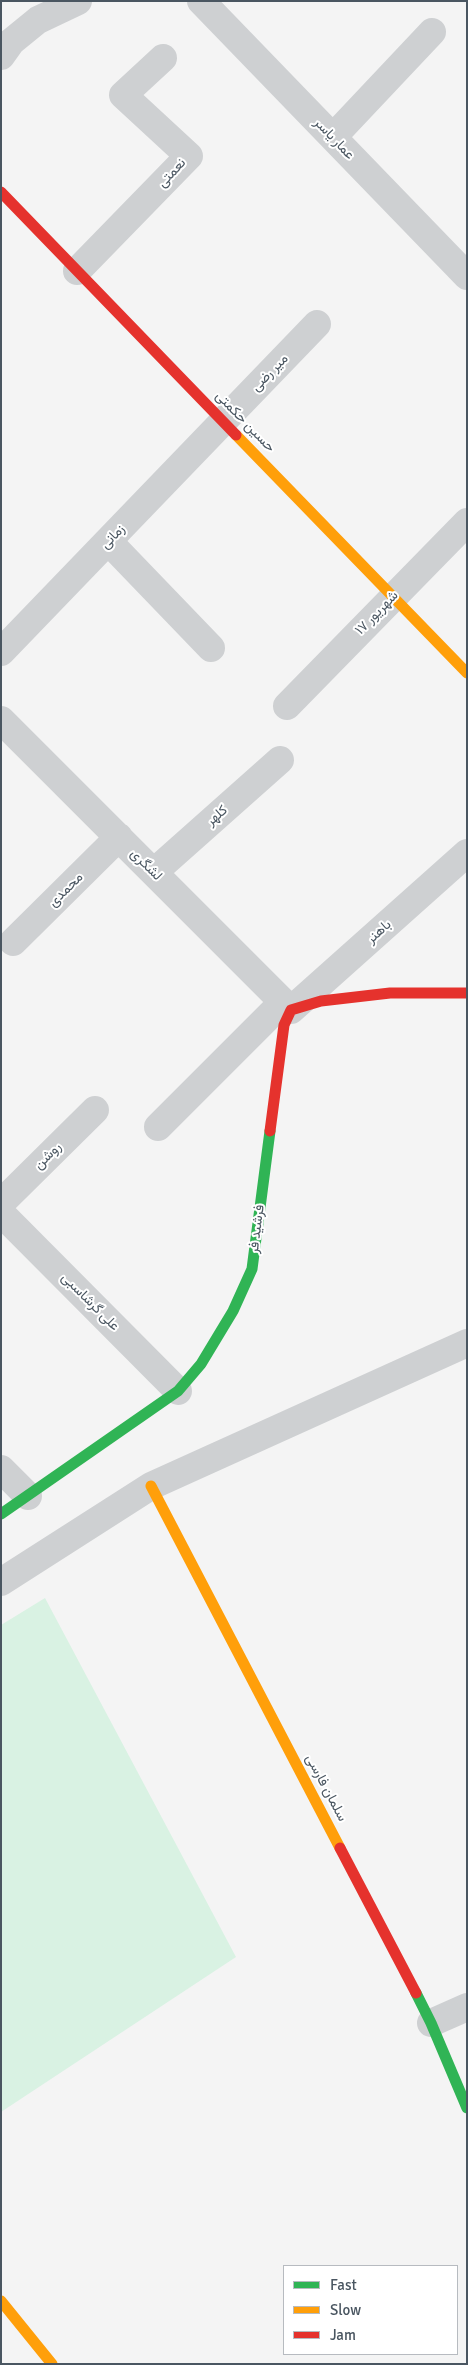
<!DOCTYPE html>
<meta charset="utf-8">
<style>
body{margin:0}
#map{position:relative;width:468px;height:2365px;overflow:hidden;background:#f4f4f4;font-family:Signika,sans-serif}
canvas{display:block}
.frame{position:absolute;inset:0;border:2px solid #4a5661;pointer-events:none}
.legend{position:absolute;left:283px;top:2265px;width:175px;height:90px;box-sizing:border-box;background:#fff;border:1px solid #b7bbc0;margin:0;padding:6px 9px;list-style:none;font-size:15px;color:#4a5661}
.legend li{display:flex;align-items:center;gap:10px;height:25px}
.legend b{width:25px;border:1px solid #b7bbc0}
</style>
<div id="map">
<canvas width="468" height="2365"></canvas>
<div class="frame"></div>
<ul class="legend">
<li><b style="height:6px;background:#30b455"></b>Fast</li>
<li><b style="height:6px;background:#ff9f0a"></b>Slow</li>
<li><b style="height:6px;background:#e5322d"></b>Jam</li>
</ul>
</div>
<script>
const g = document.querySelector('canvas').getContext('2d');
g.lineJoin = 'round';
function fillPath(path, color) { g.fillStyle = color; g.fill(path, 'evenodd'); }
const toPath = rows => new Path2D(rows.map(r => 'M' + r).join(''));
function strokePath(path, color, width, dash) { g.strokeStyle = color; g.lineWidth = width; g.lineCap = dash ? 'butt' : 'round'; g.setLineDash(dash || []); g.stroke(path); }
function drawText(font, color, halo, rows, align = 'center') {
  g.font = font + ' Signika,Vazirmatn,sans-serif'; g.lineWidth = 4; g.setLineDash([]); g.textBaseline = 'middle'; g.strokeStyle = halo; g.fillStyle = color; for (const [text, x, y, turn = 0] of rows) {
    g.save(); g.translate(x, y); g.rotate((+turn || 0) * Math.PI / 180); g.textAlign = isNaN(turn) ? turn : align; if (halo) g.strokeText(text, 0, 0); g.fillText(text, 0, 0); g.restore();
  }
}
const green = toPath([
 [45,1598,236,1957,1,2112,1,1625]
]);
const street = toPath([
 [201,1,467,276],
 [1,56,11,42,38,20,78,1],
 [333,137,432,32],
 [77,271,189,156,123,95,163,58],
 [109,542,211,648],
 [1,652,317,324],
 [287,706,467,522],
 [1,720,291,1010,467,853],
 [154,872,280,760],
 [13,942,119,837],
 [158,1127,283,1002],
 [1,1203,95,1110],
 [1,1213,178,1391],
 [1,1469,28,1496],
 [1,1582,151,1486,467,1343],
 [431,2023,467,2007]
]);
const fast = toPath([
 [1,1514,178,1391,201,1364,233,1311,252,1269,270,1131],
 [416,1993,431,2023,467,2108]
]);
const slow = toPath([
 [236,435,467,673],
 [151,1486,340,1848],
 [1,2301,52,2364]
]);
const jam = toPath([
 [1,192,236,435],
 [270,1131,284,1025,291,1010,321,1001,390,993,467,993],
 [340,1848,416,1993]
]);
const streetNames = [
 ["عمار یاسر",334,139,46],
 ["نعمتی",172,173,-47],
 ["میر رضی",270,373,-46],
 ["حسین حکمتی",245,422,46],
 ["زمانی",113,537,-46],
 ["۱۷ شهریور",377,613,-46],
 ["کلهر",217,816,-41],
 ["لشگری",146,865,45],
 ["محمدی",66,890,-45],
 ["باهنر",379,932,-42],
 ["روشن",48,1156,-45],
 ["فرشید فر",257,1229,-83],
 ["علی گرشاسبی",90,1302,45],
 ["سلمان فارسی",326,1788,62]
];
fillPath(green, '#d9f2e3');
strokePath(street, '#ced0d2', 28);
strokePath(fast, '#30b455', 11);
strokePath(slow, '#ff9f0a', 11);
strokePath(jam, '#e5322d', 11);
drawText('14px', '#4a5661', '#fff', streetNames);
</script>
